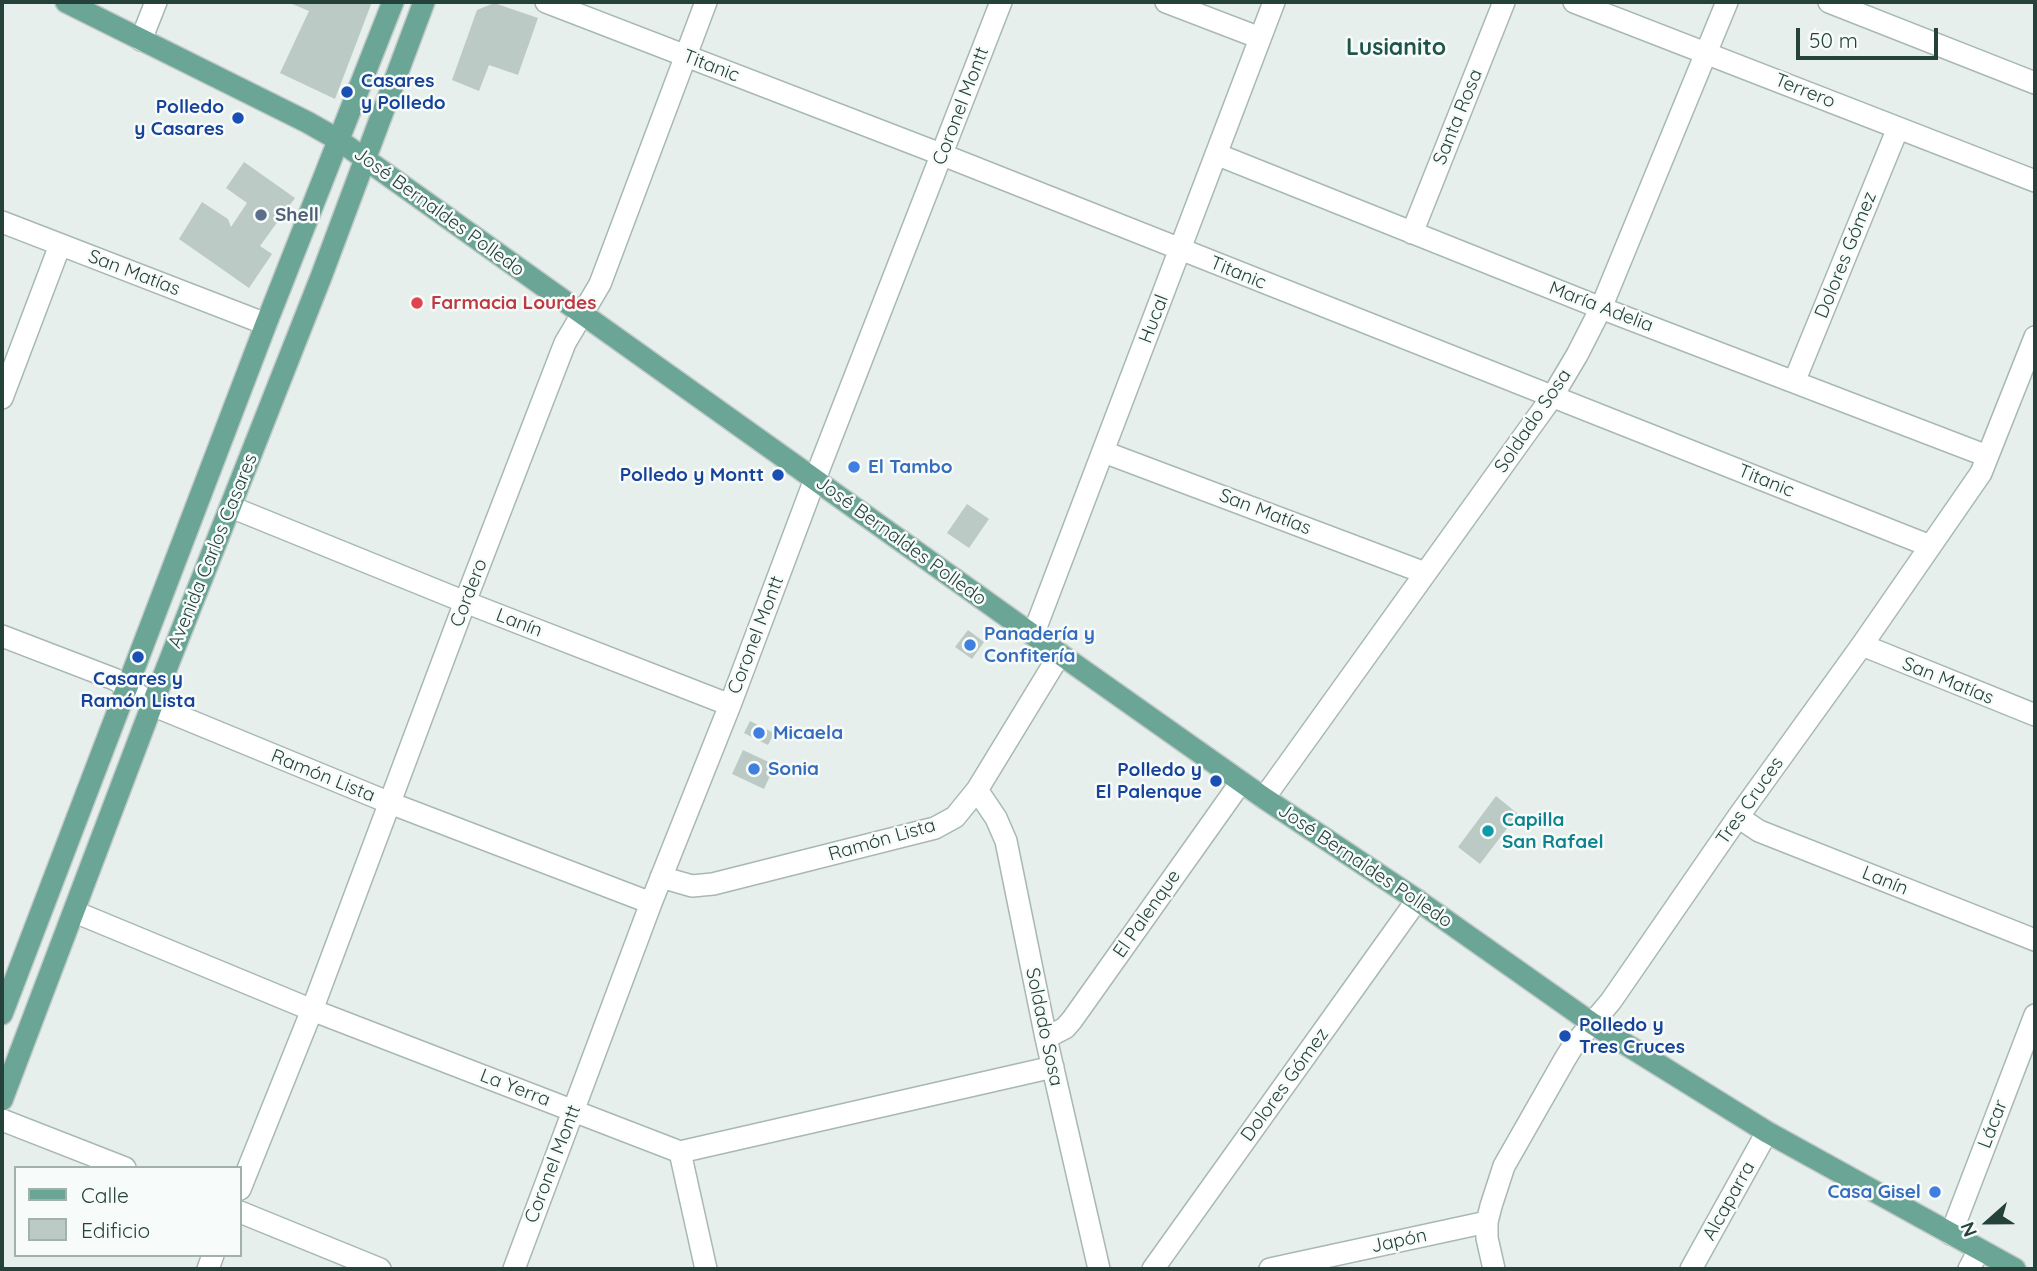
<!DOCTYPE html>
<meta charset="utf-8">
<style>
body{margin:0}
#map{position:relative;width:2037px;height:1271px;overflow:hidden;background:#e6efeb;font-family:Quicksand,sans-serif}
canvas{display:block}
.frame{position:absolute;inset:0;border:4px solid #24423a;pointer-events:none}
.legend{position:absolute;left:14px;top:1166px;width:228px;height:91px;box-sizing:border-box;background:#f7fbf9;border:2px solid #a3b1ad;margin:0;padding:9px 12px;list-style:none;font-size:21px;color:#24423a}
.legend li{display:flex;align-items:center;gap:14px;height:35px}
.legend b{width:35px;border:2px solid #a3b1ad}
.north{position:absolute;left:1953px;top:1187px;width:70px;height:70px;-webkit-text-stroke:5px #f7fbf9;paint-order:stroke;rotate:249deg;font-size:19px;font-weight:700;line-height:28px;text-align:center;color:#24423a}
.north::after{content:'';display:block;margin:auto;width:24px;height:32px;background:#24423a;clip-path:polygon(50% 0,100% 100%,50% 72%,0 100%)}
.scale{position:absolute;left:1796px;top:28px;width:142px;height:32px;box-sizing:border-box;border:4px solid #24423a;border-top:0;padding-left:9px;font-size:21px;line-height:24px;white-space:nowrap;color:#24423a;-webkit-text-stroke:5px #f7fbf9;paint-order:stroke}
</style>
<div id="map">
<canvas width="2037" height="1271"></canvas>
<div class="frame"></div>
<ul class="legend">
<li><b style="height:9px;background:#6aa596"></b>Calle</li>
<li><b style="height:19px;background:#bbcac4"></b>Edificio</li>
</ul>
<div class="north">N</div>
<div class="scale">50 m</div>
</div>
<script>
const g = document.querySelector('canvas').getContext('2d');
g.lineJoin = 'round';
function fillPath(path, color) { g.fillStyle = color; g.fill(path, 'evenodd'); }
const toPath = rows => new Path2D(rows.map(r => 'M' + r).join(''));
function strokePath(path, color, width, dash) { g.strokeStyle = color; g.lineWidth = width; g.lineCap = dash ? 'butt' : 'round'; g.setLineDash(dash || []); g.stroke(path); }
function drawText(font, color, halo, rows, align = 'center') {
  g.font = font + ' Quicksand,sans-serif'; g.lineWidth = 5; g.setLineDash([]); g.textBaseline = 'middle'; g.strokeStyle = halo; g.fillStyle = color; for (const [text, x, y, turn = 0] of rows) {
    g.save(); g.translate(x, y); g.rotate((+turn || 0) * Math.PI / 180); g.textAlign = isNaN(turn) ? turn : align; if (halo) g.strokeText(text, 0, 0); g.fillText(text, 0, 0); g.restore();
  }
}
const building = toPath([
 [287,2,372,2,335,99,280,73,309,11],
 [494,3,538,18,518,75,489,65,479,91,452,80,477,10],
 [244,162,295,198,260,246,272,254,249,288,179,239,202,202,228,219,231,227,247,203,226,188],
 [967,504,989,519,969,548,947,533],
 [968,630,984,642,972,659,955,647],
 [750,721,774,733,768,745,744,733],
 [743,750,775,765,764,789,732,774],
 [1496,796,1518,814,1480,864,1458,847]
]);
const minor = toPath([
 [546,2,943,155,1930,546],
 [1166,2,1260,38],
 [1574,2,2035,181],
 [1829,2,2035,83],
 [141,40,156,2],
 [1216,154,1601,308,1987,456],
 [2,222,266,324],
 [1412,233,1504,2],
 [1794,382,1898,128],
 [2,398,60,245],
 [1104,452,1425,573],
 [231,507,465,602,730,705],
 [1033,635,1274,2],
 [2,636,114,679,127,686,152,705,390,803,651,903],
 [1862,645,2035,715],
 [977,790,996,818,1006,841,1046,1038,1099,1269],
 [1264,798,1552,397,1577,355,1601,308,1727,2],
 [1738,817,1759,831,2035,940],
 [661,877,692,886,713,884,935,828,955,817,977,790,1060,654],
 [75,912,312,1010,680,1152,1053,1067],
 [1046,1038,1065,1028,1072,1020,1241,782],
 [2,1120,125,1168],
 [680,1152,706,1269],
 [240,1189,312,1010,465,602,565,343,600,284,706,2],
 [240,1212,380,1269],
 [1951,1234,2035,1015],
 [208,1269,213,1255],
 [514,1269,651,903,730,705,815,479,1001,2],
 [1153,1269,1417,900],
 [1270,1269,1487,1222],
 [1494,1269,1487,1238,1487,1222,1491,1206,1504,1166,1565,1059,1573,1046,1611,1001,1738,817,1862,645,1981,473,2035,337],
 [1691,1269,1767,1132],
 [1969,1269,1979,1250]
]);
const major = toPath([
 [66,2,307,122,337,139,1033,635,1264,798,1417,900,1593,1024,1767,1132,2015,1269],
 [2,1014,266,324,393,2],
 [2,1100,152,705,321,277,424,2]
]);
const markers = [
 [347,92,7,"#1a4fb4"],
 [238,118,7,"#1a4fb4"],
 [261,215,7,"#5c6f8a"],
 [417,303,7,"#e0444e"],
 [854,467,7,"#3f7fe0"],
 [778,475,7,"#1a4fb4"],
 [970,645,7,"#3f7fe0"],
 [138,657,7,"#1a4fb4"],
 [759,733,7,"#3f7fe0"],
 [754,769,7,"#3f7fe0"],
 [1216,781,7,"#1a4fb4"],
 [1488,831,7,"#0f9aa8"],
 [1565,1036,7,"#1a4fb4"],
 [1935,1192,7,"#3f7fe0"]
];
const streetNames = [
 ["Titanic",711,66,21],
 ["Terrero",1805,91,22],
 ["Coronel Montt",961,106,-69],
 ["Santa Rosa",1458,117,-68],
 ["José Bernaldes Polledo",439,212,36],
 ["Dolores Gómez",1846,255,-68],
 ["San Matías",134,273,21],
 ["Titanic",1238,273,22],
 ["María Adelia",1601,307,21],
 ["Hucal",1154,319,-69],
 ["Soldado Sosa",1533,421,-56],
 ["Titanic",1766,481,22],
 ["San Matías",1265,512,21],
 ["José Bernaldes Polledo",901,541,36],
 ["Avenida Carlos Casares",213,551,-68],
 ["Cordero",469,593,-69],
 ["Lanín",519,623,21],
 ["Coronel Montt",756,635,-69],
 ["San Matías",1948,681,22],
 ["Ramón Lista",323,776,22],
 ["Tres Cruces",1750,801,-55],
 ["Ramón Lista",882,840,-16],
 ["José Bernaldes Polledo",1365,866,34],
 ["Lanín",1885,881,22],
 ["El Palenque",1147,914,-55],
 ["Soldado Sosa",1044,1027,78],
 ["Dolores Gómez",1285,1085,-54],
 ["La Yerra",515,1088,21],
 ["Lácar",1993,1124,-69],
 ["Coronel Montt",553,1164,-69],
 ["Alcaparra",1729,1201,-61],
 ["Japón",1399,1241,-12]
];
const transitNames = [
 ["Casares",361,81,"left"],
 ["y Polledo",361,103,"left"],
 ["Polledo",224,107],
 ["y Casares",224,129],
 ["Polledo y Montt",764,475],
 ["Casares y",138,679,"center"],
 ["Ramón Lista",138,701,"center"],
 ["Polledo y",1202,770],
 ["El Palenque",1202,792],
 ["Polledo y",1579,1025,"left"],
 ["Tres Cruces",1579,1047,"left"]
];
const serviceNames = [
 ["Shell",275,215]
];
const healthNames = [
 ["Farmacia Lourdes",431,303]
];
const shopNames = [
 ["El Tambo",868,467],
 ["Panadería y",984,634],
 ["Confitería",984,656],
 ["Micaela",773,733],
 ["Sonia",768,769],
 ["Casa Gisel",1921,1192,"right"]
];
const cultureNames = [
 ["Capilla",1502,820],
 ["San Rafael",1502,842]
];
const quarterNames = [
 ["Lusianito",1396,48]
];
fillPath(building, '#bbcac4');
strokePath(minor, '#a8b8b2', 24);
strokePath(major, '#c2cac8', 24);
strokePath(minor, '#fff', 21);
strokePath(major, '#6aa596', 21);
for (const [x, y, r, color] of markers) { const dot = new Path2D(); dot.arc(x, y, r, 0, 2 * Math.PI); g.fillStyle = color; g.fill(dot); strokePath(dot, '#f7fbf9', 2.5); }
drawText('19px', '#24423a', '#f7fbf9', streetNames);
drawText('bold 19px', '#164399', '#f7fbf9', transitNames, 'right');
drawText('bold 19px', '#4e5e75', '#f7fbf9', serviceNames, 'left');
drawText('bold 19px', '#be3a42', '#f7fbf9', healthNames, 'left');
drawText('bold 19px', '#366cbe', '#f7fbf9', shopNames, 'left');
drawText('bold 19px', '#0d838f', '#f7fbf9', cultureNames, 'left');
drawText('bold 23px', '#1f5548', '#f7fbf9', quarterNames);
</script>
